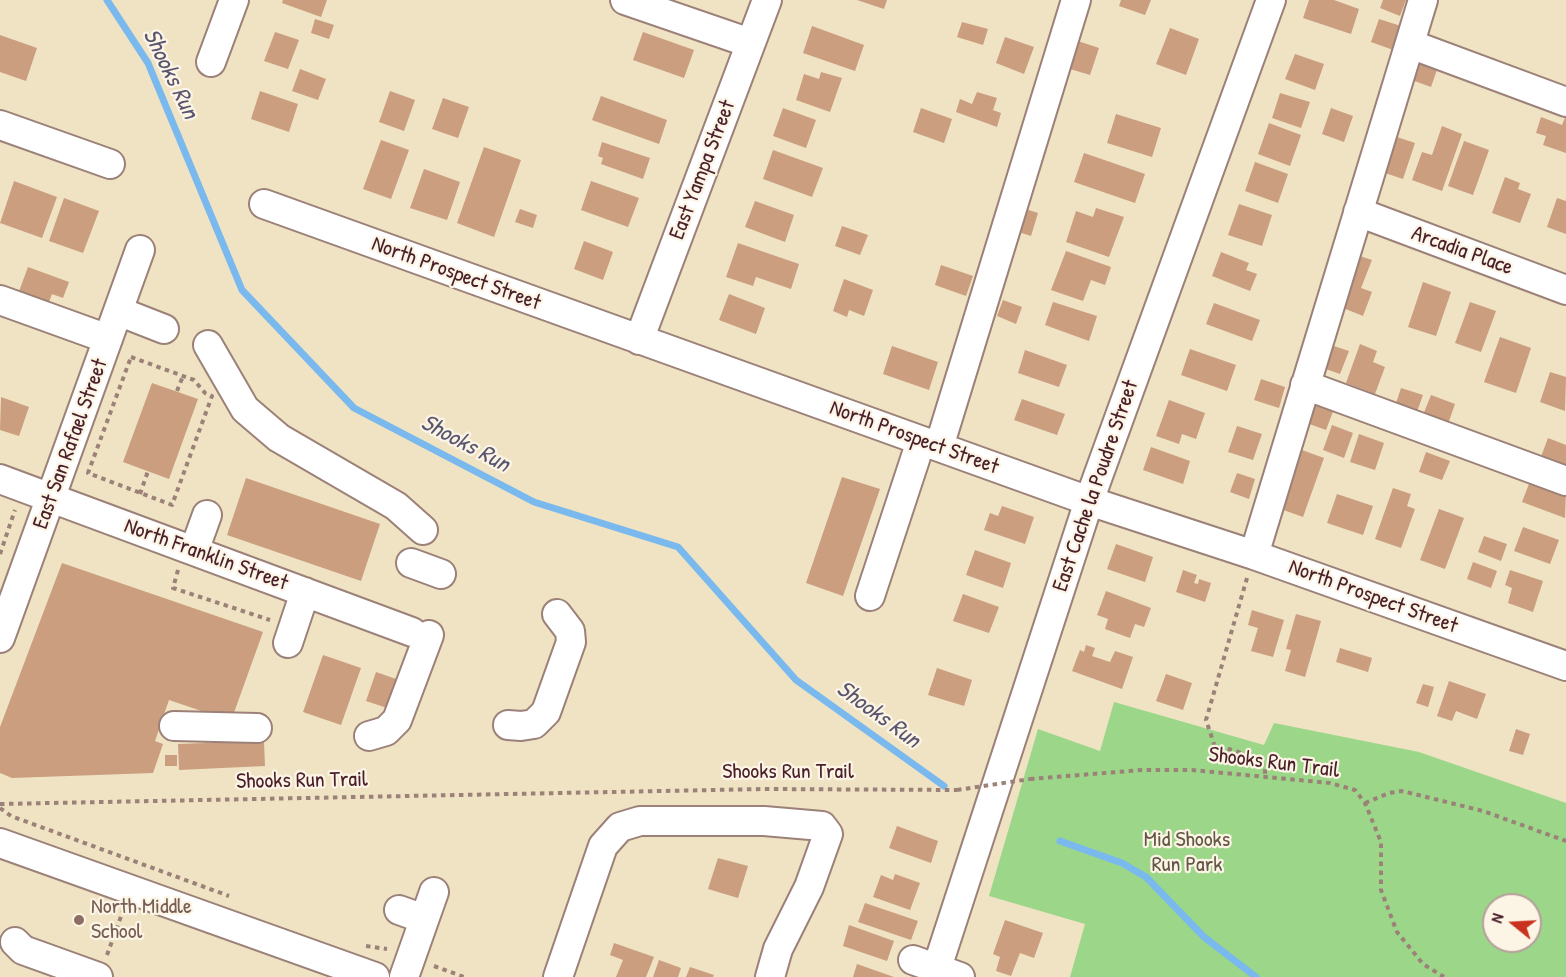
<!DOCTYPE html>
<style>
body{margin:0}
#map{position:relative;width:1566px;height:977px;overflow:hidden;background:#efe3c4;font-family:"Patrick Hand",sans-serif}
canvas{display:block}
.north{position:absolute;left:1482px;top:893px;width:60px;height:60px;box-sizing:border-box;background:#fcf5e5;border:2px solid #b59f9b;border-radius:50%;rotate:288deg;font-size:16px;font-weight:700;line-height:24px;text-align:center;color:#4a1f2b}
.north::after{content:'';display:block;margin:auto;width:21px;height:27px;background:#c8321e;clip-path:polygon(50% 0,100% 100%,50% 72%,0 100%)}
</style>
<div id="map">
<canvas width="1566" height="977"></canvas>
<div class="north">N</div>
</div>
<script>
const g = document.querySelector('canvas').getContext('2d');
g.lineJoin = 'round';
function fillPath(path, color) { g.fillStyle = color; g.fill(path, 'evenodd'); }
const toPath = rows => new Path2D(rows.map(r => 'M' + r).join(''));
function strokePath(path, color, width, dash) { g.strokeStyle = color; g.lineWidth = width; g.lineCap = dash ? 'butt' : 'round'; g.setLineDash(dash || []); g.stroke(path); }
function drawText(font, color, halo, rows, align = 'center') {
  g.font = font + ' "Patrick Hand",sans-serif'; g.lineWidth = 4.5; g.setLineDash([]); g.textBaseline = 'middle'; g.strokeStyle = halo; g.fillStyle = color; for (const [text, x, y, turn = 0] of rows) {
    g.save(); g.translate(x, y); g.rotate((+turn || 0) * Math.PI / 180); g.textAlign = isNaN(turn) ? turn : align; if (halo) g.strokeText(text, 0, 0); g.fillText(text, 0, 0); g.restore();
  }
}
const green = toPath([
 [1114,702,1264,745,1274,723,1419,752,1566,803,1566,977,1070,977,1085,924,989,896,1038,729,1100,751],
 [1494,905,1530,905,1530,941,1494,941]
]);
const stream = toPath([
 [107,0,148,63,242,290,354,408,534,502,678,547,796,680,944,786],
 [1060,841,1122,863,1146,877,1204,937,1256,977]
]);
const building = toPath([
 [283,0,327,0,321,17,282,3],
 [857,0,887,0,884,9],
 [1121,0,1151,0,1145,15,1119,6],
 [1309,0,1334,0,1359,9,1351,34,1303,18],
 [1383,0,1406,0,1400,16,1380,8],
 [315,19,334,25,329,39,311,33],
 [1379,19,1404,27,1396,51,1371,42],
 [962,22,988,29,983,45,957,37],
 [812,26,864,45,855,71,803,53],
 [1170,28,1199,39,1186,75,1156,64],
 [275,32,299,40,288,69,264,61],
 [643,32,694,50,684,78,633,60],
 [0,35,37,48,26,81,0,72],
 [1005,37,1034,47,1024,74,996,63],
 [1078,41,1099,48,1090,75,1060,66],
 [1295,54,1324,64,1315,90,1285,79],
 [1414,55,1439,64,1431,87,1406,78],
 [300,69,326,79,318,100,292,91],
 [821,72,842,78,830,112,796,100,804,74,819,79],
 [260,91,298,104,289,132,251,119],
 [390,91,415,100,404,131,379,122],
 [977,92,997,98,993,110,1001,113,997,127,956,112,960,99,972,104],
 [1280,93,1310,102,1301,128,1272,118],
 [601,96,667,120,659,144,592,120],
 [443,98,469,107,458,138,432,129],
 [783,108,816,120,806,148,773,136],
 [921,108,952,119,944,143,913,132],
 [1331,108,1353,116,1344,142,1322,134],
 [1116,114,1161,128,1152,157,1107,143],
 [1566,115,1566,153,1543,145,1546,136,1536,133,1541,117,1562,125],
 [1269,123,1301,135,1290,166,1258,154],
 [1442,126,1462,134,1442,191,1412,180,1422,152,1432,155],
 [1391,135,1415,143,1403,179,1379,171],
 [381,140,409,150,391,199,363,189],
 [1464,141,1489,150,1473,195,1448,186],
 [602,142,650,158,643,179,601,164,603,158,598,156],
 [484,147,521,160,494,237,457,223],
 [773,150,823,168,812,197,763,179],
 [1084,153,1145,174,1135,203,1074,182],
 [1255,162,1288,174,1278,203,1245,191],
 [424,169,460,182,447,220,410,208],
 [1505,177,1520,183,1518,189,1531,194,1520,223,1492,213],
 [14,181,57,197,42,238,0,223],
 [591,181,639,198,628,227,581,210],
 [64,198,99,211,83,253,49,241],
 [1557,198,1566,201,1566,234,1547,227],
 [755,201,794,215,785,242,745,227],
 [1239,204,1272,215,1262,246,1228,235],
 [1016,206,1038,213,1031,236,1009,229],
 [1096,208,1124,217,1109,257,1066,242,1076,211,1093,217],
 [520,209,537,215,533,228,515,222],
 [842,226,868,235,860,255,835,246],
 [584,241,613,252,603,280,574,269],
 [738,243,799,264,791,289,756,277,753,286,726,277],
 [1066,251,1111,267,1105,285,1091,280,1083,301,1051,290],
 [1221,252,1249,263,1246,270,1257,274,1250,291,1212,276],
 [1357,255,1372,260,1361,288,1372,292,1363,316,1338,306],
 [941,265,973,276,966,296,935,285],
 [28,267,69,282,63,298,52,294,48,305,18,294],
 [844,279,873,290,864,316,849,310,847,317,833,311],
 [1423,282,1451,292,1436,336,1408,327],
 [729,294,765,308,756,334,719,320],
 [1003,300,1022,307,1016,324,997,316],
 [1053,302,1097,316,1089,341,1045,325],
 [1470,302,1496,311,1481,352,1455,343],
 [1214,303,1260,320,1252,341,1206,324],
 [1500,337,1531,348,1516,393,1484,382],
 [1328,344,1349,351,1340,374,1320,367],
 [1360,344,1377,351,1373,362,1385,367,1375,394,1346,383],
 [892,346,938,362,929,390,883,374],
 [1190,349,1236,365,1227,391,1181,375],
 [1025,350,1067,365,1059,387,1018,373],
 [1550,372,1566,377,1565,411,1540,402],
 [1261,379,1285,387,1279,408,1254,400],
 [152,383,198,399,169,479,123,462],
 [1401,388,1423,395,1415,417,1394,409],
 [1431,395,1455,404,1448,424,1423,415],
 [1,397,29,407,19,436,0,430],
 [1022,399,1065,414,1057,435,1014,420],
 [1309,399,1334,409,1326,430,1301,421],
 [1169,400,1205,413,1196,439,1182,434,1179,444,1156,436],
 [1332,425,1353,433,1344,458,1323,450],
 [1237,426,1262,434,1253,460,1228,452],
 [1359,434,1384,443,1375,470,1350,462],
 [1548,438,1566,445,1566,472,1539,462],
 [1151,447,1190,461,1183,484,1143,470],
 [1302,450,1324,458,1303,517,1278,508],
 [1426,452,1450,461,1442,480,1419,472],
 [1237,473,1255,479,1249,499,1230,492],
 [1532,476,1566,488,1565,518,1522,502],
 [842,477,880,489,843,596,806,583],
 [246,478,380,524,361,581,227,535],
 [1393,488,1411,494,1407,506,1415,509,1401,548,1375,539],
 [1337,494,1373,506,1363,535,1327,523],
 [1002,506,1034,517,1025,544,984,530,990,513,998,516],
 [1439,509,1464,518,1445,569,1420,560],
 [1523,527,1559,540,1550,564,1514,551],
 [1484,536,1507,544,1501,561,1478,552],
 [1116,544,1153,557,1145,582,1107,569],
 [975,550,1011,563,1003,588,966,575],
 [1473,562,1497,571,1491,588,1467,579],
 [62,563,263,632,231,721,169,700,155,741,163,744,153,773,12,778,0,773,0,727],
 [1183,570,1197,575,1194,583,1198,584,1199,579,1211,583,1205,602,1176,592],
 [1510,570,1543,581,1533,612,1508,603,1512,588,1505,585],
 [1106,591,1151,608,1144,627,1135,624,1130,638,1105,629,1108,619,1097,615],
 [963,594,999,607,989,633,953,621],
 [1252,610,1284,620,1273,657,1251,651,1258,628,1248,625],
 [1296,614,1321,621,1305,677,1285,671,1291,650,1286,649],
 [1086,645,1095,648,1092,656,1110,662,1115,651,1133,657,1122,689,1072,671,1080,650,1084,652],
 [1340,648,1372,658,1368,672,1336,662],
 [323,655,361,668,341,725,303,712],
 [937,668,972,680,964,706,928,695],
 [376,672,399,680,390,709,366,701],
 [1166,674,1192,683,1183,710,1156,701],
 [1449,681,1486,694,1477,719,1456,711,1452,721,1437,716],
 [1423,684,1434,687,1428,707,1416,703],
 [1516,729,1530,734,1523,755,1509,751],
 [264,741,265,766,179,770,178,744],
 [165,755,177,755,177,766,165,766],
 [897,826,938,841,931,863,889,848],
 [718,858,748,866,738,898,708,889],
 [895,874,920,883,910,910,873,897,881,875,893,880],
 [865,903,918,921,911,940,858,922],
 [1005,920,1043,933,1034,958,1020,953,1011,976,996,971,1000,957,993,954],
 [849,925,894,941,887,961,843,946],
 [614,943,654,957,646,977,616,977,623,960,610,955],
 [659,960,681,968,678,977,653,977],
 [857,964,894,977,853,977],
 [690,967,714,975,713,977,686,977]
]);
const path = toPath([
 [131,357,194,380,205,393,212,396,172,505,88,473,131,357],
 [177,391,183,376],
 [140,494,148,471],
 [0,554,15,510],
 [178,570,173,588,270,620],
 [1247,578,1206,720,1215,747,1233,750,1260,760,1265,768,1265,777],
 [1030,779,1142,770,1192,770,1330,783,1355,790,1365,803,1381,842,1381,890,1397,932,1423,964,1444,977],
 [1365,803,1389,793,1402,791,1483,811,1566,841],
 [0,804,764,789,957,790],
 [0,808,11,816,229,896],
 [366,946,387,949],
 [107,955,123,911],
 [434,966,464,977]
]);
const minor = toPath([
 [625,0,750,43],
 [1410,44,1566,102],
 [211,62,234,0],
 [0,125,110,164],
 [264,204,1089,501,1254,555,1566,666],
 [1358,212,1566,290],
 [0,300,108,339],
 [118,311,164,329],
 [639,340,767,0],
 [208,345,245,409,279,438,396,506,423,530],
 [1305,385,1566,481],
 [939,447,1076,0],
 [0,479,412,632],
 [194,551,207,515],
 [1254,555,1423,0],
 [411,563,441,574],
 [870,596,921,441],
 [0,638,140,250],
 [288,643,305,592],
 [508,725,521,726,534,724,546,712,571,642,570,631,557,614],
 [174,726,257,728],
 [369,736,386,731,397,720,429,635],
 [0,843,375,977],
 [399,910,424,919],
 [15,942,23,950,98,977],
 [913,960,960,977],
 [404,977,434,892],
 [558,977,603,846,620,827,640,821,764,821,822,826,828,834,809,887,778,949,770,977],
 [934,977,1089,501,1271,0]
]);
const pathBridge = toPath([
 [957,790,1030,779]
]);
const markers = [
 [79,920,6,"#8d6e63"]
];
const streetNames = [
 ["East Yampa Street",703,170,-69],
 ["Arcadia Place",1462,251,20],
 ["North Prospect Street",456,274,20],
 ["North Prospect Street",914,438,20],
 ["East San Rafael Street",71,444,-70],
 ["East Cache la Poudre Street",1096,486,-71],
 ["North Franklin Street",206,555,20],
 ["North Prospect Street",1373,597,20],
 ["Shooks Run Trail",1274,763,7],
 ["Shooks Run Trail",788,772],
 ["Shooks Run Trail",302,781,-1]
];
const parkNames = [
 ["Mid Shooks",1187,840],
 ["Run Park",1187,865]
];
const educationNames = [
 ["North Middle",91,907],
 ["School",91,932]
];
const waterNames = [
 ["Shooks Run",170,74,64],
 ["Shooks Run",465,444,28],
 ["Shooks Run",878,715,36]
];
fillPath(green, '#9cd689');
strokePath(stream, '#79b9ee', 7);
fillPath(building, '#ca9e7e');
strokePath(minor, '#9c8178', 32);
strokePath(path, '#9c8178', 4, [4.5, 4.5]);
strokePath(minor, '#fff', 28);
strokePath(pathBridge, '#9c8178', 4, [4.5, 4.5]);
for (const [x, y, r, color] of markers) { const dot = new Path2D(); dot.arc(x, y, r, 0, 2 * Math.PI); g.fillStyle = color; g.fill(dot); strokePath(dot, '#fcf5e5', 2); }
drawText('22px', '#4a1f2b', '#fcf5e5', streetNames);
drawText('22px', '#635647', '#fcf5e5', parkNames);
drawText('22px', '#785e54', '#fcf5e5', educationNames, 'left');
drawText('italic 24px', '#5a556f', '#fcf5e5', waterNames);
</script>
